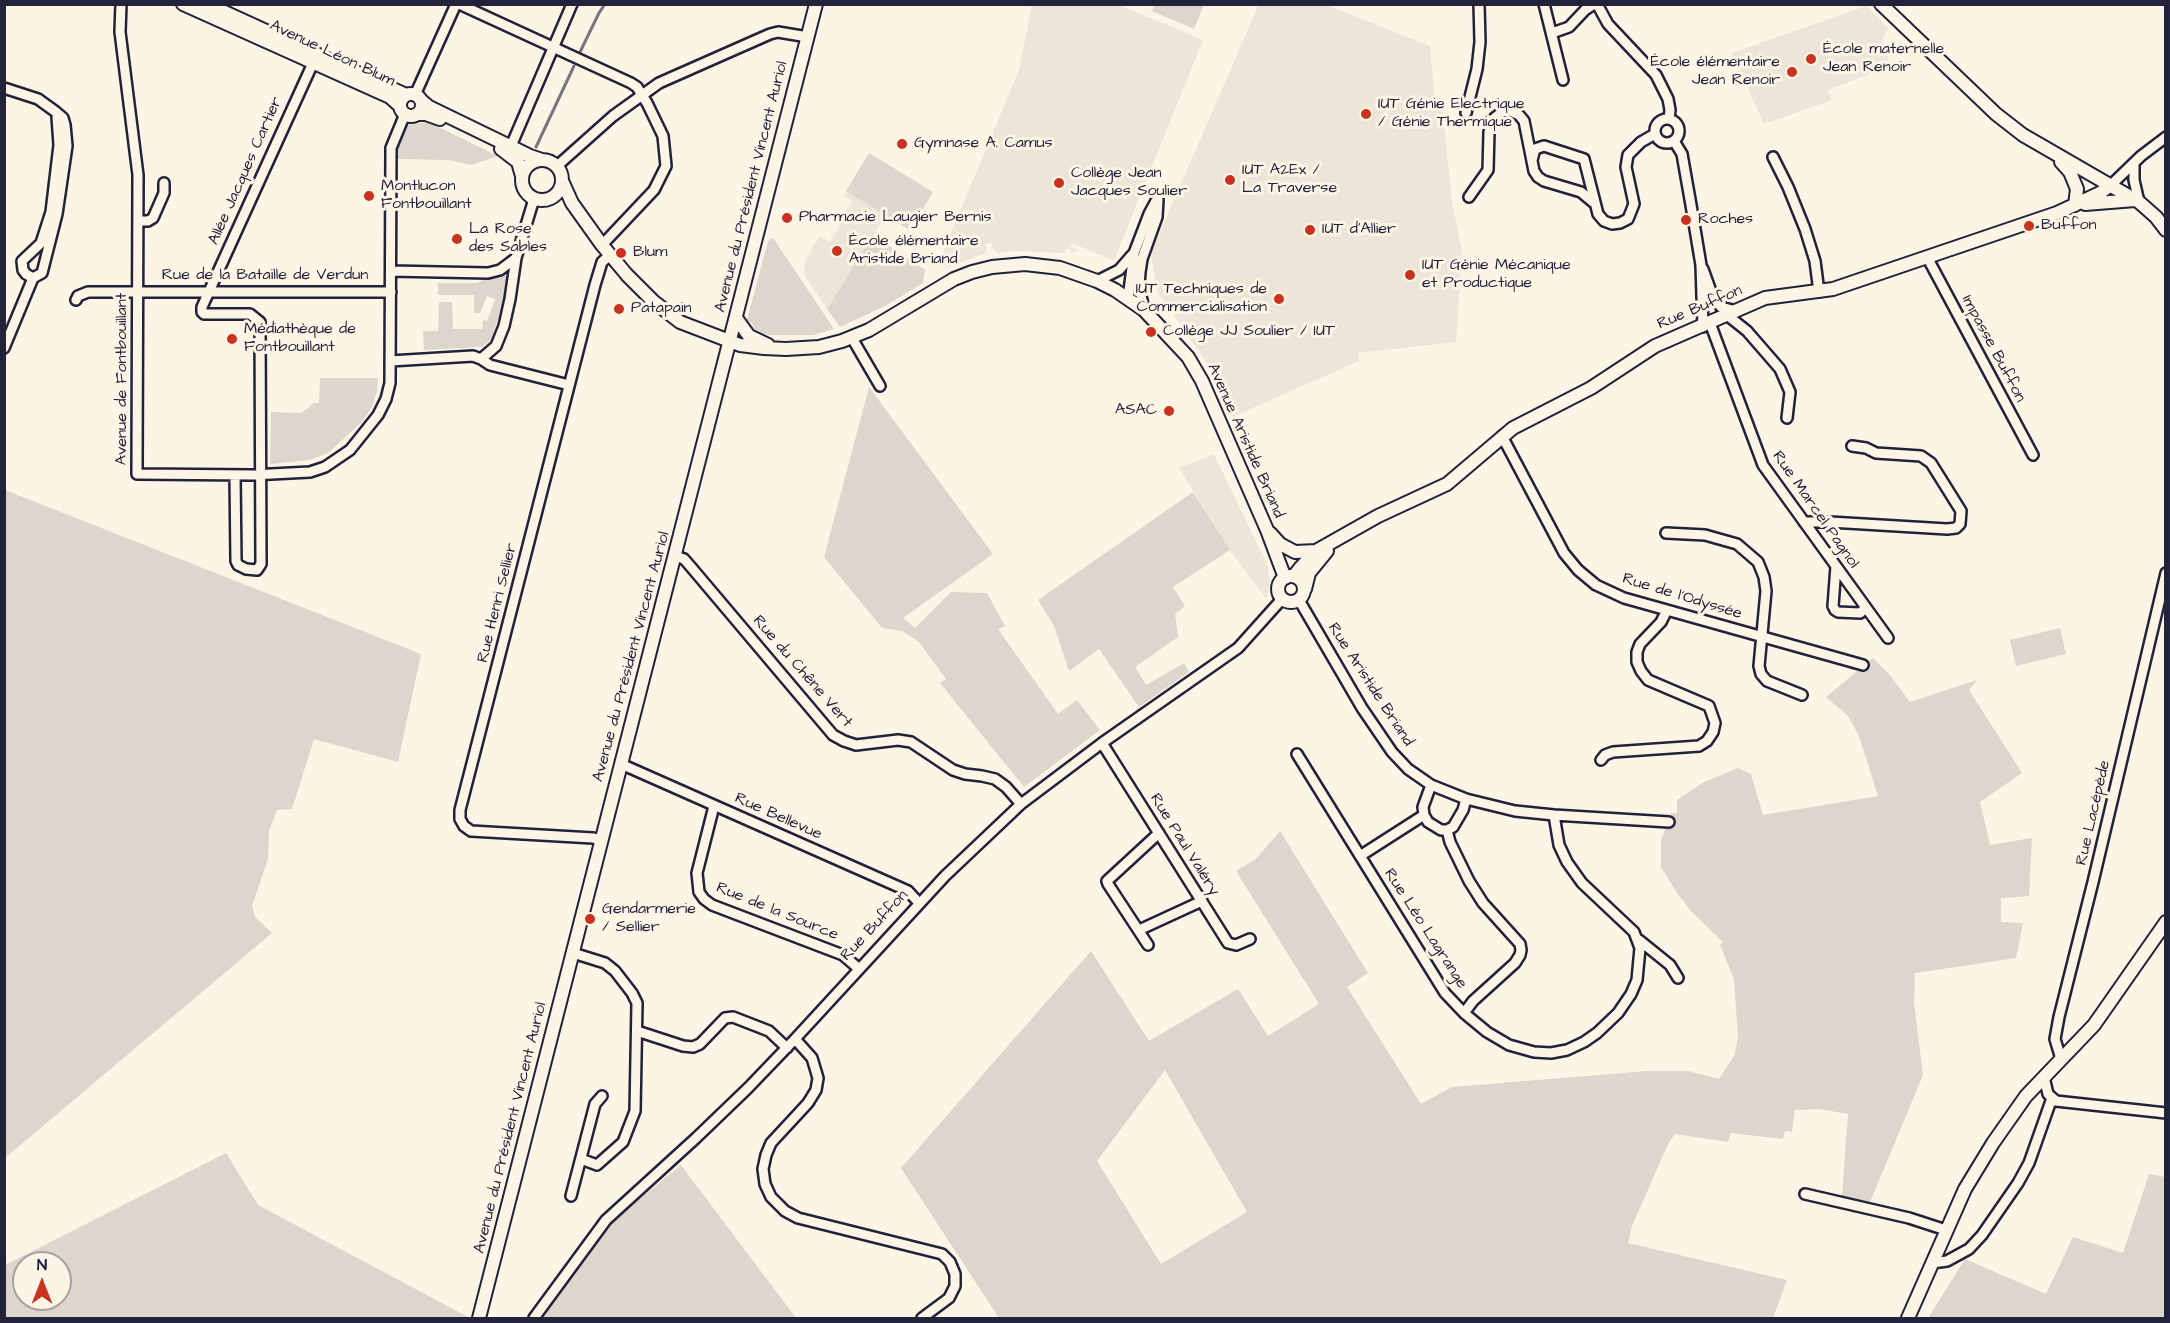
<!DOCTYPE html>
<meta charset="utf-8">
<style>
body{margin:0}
#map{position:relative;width:2170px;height:1323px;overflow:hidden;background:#fcf5e5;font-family:"Architects Daughter",sans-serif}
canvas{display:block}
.frame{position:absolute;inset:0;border:6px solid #22223b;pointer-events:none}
.north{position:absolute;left:12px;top:1251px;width:60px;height:60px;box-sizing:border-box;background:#fcf5e5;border:2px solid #a5a1a1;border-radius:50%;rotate:0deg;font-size:16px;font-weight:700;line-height:24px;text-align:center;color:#22223b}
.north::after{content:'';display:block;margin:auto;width:21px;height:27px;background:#c8321e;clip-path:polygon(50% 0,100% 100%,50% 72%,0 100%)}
</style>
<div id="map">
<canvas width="2170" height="1323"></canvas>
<div class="frame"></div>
<div class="north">N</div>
</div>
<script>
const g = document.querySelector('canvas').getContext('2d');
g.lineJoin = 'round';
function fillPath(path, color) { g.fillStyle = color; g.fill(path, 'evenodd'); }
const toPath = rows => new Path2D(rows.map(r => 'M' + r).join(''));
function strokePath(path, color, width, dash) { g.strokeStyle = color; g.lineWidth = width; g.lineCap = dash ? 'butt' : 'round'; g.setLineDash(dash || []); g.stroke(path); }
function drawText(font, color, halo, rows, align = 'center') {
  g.font = font + ' "Architects Daughter",sans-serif'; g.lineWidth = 6; g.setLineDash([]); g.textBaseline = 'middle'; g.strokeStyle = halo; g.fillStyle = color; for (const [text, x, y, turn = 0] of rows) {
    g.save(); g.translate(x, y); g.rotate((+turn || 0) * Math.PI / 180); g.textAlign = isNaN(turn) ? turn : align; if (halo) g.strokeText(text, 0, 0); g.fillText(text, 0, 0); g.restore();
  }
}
const built = toPath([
 [1259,4,1327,5,1430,46,1435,103,1442,103,1452,202,1462,252,1456,342,1358,353,1359,361,1232,417,1217,378,1157,291,1151,253],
 [1032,5,1119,5,1203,40,1115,258,1112,260,1072,243,1070,247,1079,250,1071,253,1070,249,1065,249,1065,253,1016,251,998,253,993,249,992,243,986,244,987,250,983,254,946,268,941,257,1019,70],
 [1866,6,1888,28,1882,40,1890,66,1828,90,1832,100,1764,124,1732,53],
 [846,191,886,215,827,309,805,276,804,264,813,246,821,236,830,242,847,214,845,212,852,201,844,195],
 [1214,454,1268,567,1270,582,1266,599,1230,550,1179,468]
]);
const green = toPath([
 [1155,5,1155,4,1204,5,1194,29,1152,11],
 [428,122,498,156,471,165,449,160,398,159,397,147,408,125],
 [869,153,933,192,910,230,846,191],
 [873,235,925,270,923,283,885,306,840,327,827,309],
 [773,238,834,329,813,335,773,335,757,334,751,322,747,320,768,241],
 [510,269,507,289,491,340,482,347,424,350,423,331,438,331,439,302,452,302,453,329,482,329,483,320,487,321,495,299,487,296,480,313,474,313,474,295,438,295,438,283,477,283],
 [320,378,378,378,377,392,372,407,362,422,328,453,310,460,272,464,270,463,271,412,301,413,314,403,319,403],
 [869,387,993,554,903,618,915,628,951,592,987,593,1005,626,998,629,1058,714,1077,700,1100,730,1024,787,940,683,946,679,919,642,902,631,882,628,824,557],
 [5,490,421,654,398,762,314,739,292,809,277,810,269,831,268,859,252,906,255,917,272,933,5,1158],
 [1193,492,1230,550,1173,587,1185,606,1175,614,1178,637,1135,667,1146,685,1184,663,1189,672,1139,707,1099,649,1069,671,1054,626,1038,600],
 [2060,628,2066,654,2016,666,2010,640],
 [1873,658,1889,674,1910,702,1977,680,1969,690,2022,773,1980,802,1990,845,2032,838,2029,896,2001,898,2001,922,2023,923,2016,958,1915,973,1914,1002,1923,1075,1870,1202,1842,1196,1848,1114,1819,1109,1795,1110,1792,1132,1785,1131,1783,1139,1731,1133,1728,1142,1675,1134,1669,1142,1632,1226,1628,1243,1787,1280,1773,1318,999,1318,901,1168,1091,951,1149,1041,1238,989,1268,1036,1319,1004,1236,871,1256,859,1280,831,1368,973,1347,987,1421,1104,1452,1087,1647,1071,1688,1071,1719,1079,1734,1056,1738,1038,1734,979,1720,945,1723,942,1690,910,1677,893,1661,867,1661,840,1671,813,1677,813,1677,800,1704,782,1738,768,1751,774,1763,815,1878,796,1859,736,1848,716,1826,697],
 [1165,1070,1247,1212,1161,1264,1097,1161],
 [226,1153,258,1205,470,1318,5,1318,5,1265],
 [24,1263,60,1263,60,1299,24,1299],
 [681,1165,796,1318,542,1318,612,1222],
 [2149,1174,2165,1177,2166,1290,2163,1296,2165,1298,2165,1318,1928,1318,1965,1259,2046,1294,2073,1237,2123,1253]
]);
const stream = toPath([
 [580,52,599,13,605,4],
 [536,147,574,66]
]);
const street = toPath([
 [121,4,120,32,138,175,137,474,252,475,310,472,325,467,350,450,378,415,386,399,390,383,391,148,405,114],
 [459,4,631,83,637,87,647,103,663,136,666,166,654,190,602,245],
 [1544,4,1563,80],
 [1597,4,1608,24,1656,75,1668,99,1670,110,1669,119],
 [1552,33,1569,27,1585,10,1594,4],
 [4,88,38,99,56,112,63,118,65,125,67,146,57,214,42,273,33,278,4,348],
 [415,95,456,4],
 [1466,113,1477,69,1480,42,1479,4],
 '1655 131a12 12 0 1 1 24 0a12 12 0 1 1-24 0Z',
 [1674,141,1682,154,1691,205,1701,265,1703,327],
 [511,146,572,4],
 [1773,157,1788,187,1805,229,1815,261,1819,292],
 [1532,160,1535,149,1544,146,1584,159,1598,214,1604,221,1612,224,1620,223,1628,219,1634,204,1626,167,1628,155,1641,142,1655,134],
 [2134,163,2134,180,2139,202],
 [557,166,613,116,659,83,770,34,778,32,808,37],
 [2111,185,2141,156,2166,137],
 [1469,197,1488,170,1489,132,1492,120,1502,112,1510,111,1519,115,1524,121,1534,171,1538,177,1544,181,1581,192,1593,202],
 [139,221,148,221,153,218,164,193,164,183],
 [1927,257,2033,455],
 [1703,269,1713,297,1721,307,1736,311],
 [391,271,488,273,500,270,516,258],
 [33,278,26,274,23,270,22,261,41,243,51,212,59,145,57,117],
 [1097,281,1119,270,1132,255],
 [1128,298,1134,253,1149,214,1156,201],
 [76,300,78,296,88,292,391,292],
 [1144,310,1139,286,1140,272,1142,259,1157,217,1158,199],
 [1727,315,1747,331,1780,369,1790,392,1787,418],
 [1710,323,1763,465,1888,638],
 [852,338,880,386],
 [481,359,496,346,504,326,510,299,516,258,534,199],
 [390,361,473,356,481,359,490,365,569,385],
 [1502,436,1564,553,1578,570,1596,585,1624,598,1863,665],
 [235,475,236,561,238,565,246,569,257,570,261,564,260,322,250,314,204,314,202,312,202,307,313,63],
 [1804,522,1830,522,1947,529,1956,528,1960,524,1961,511,1931,463,1921,456,1876,453,1866,448,1852,446],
 [1666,533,1705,535,1737,544,1758,562,1764,577,1766,591,1759,666,1761,674,1767,681,1802,695],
 [675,556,684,559,691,567,833,735,844,741,856,745,898,740,911,742,953,770,965,774,982,776,995,779,1006,787,1021,804],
 [1836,566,1833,606,1835,610,1838,612,1860,613,1866,608],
 [1299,600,1362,708,1392,752,1408,769,1431,785,1466,799,1515,811,1554,815,1669,822],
 [1102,743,1228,943,1236,945,1250,939],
 [1297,754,1445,993,1464,1013,1487,1032,1509,1045,1534,1052,1551,1053,1567,1050,1584,1042,1597,1033,1618,1013,1631,994,1637,980,1640,948,1634,932,1582,883,1567,862,1559,845,1554,815],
 [1601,760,1605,755,1613,752,1699,746,1707,741,1713,732,1715,723,1709,706,1648,680,1641,671,1637,662,1637,652,1640,644,1661,622,1667,610],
 [621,764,908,891,919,903],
 [1431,785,1423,807,1424,815,1428,822,1441,830,1447,830,1450,842,1469,881,1483,903,1520,944,1521,950,1520,955,1515,963,1473,1001,1464,1013],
 [714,806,697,873,699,892,704,899,712,905,843,955,858,968],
 [1447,830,1453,827,1463,810,1466,799],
 [602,840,593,838,471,831,464,826,460,819,460,810,595,285,602,262,610,255],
 [1360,856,1424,815],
 [1139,930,1202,901],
 [1639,940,1670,965,1678,978],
 [1148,945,1108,884,1107,881,1159,833],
 [573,953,605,963,615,971,632,993,637,1003,635,1111,623,1142,597,1165,581,1159],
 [637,1031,683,1046,693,1047,700,1044,725,1018,733,1017,769,1031,787,1048],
 [795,1039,812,1058,818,1078,816,1090,808,1103,771,1143,766,1155,763,1169,765,1184,771,1197,785,1211,798,1218,942,1254,950,1262,955,1274,955,1286,949,1298,922,1318],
 [2061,1059,2055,1039,2059,1017,2093,882,2166,573],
 [2044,1077,2048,1094,2056,1101,2166,1113],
 [1805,1194,1909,1218,1946,1230],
 [571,1196,595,1104,602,1096],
 [1932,1263,1947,1261,1969,1249,1982,1235,2018,1183,2029,1163,2052,1098],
 [534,1318,606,1220,696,1138,748,1088,795,1039,945,876,1021,804,1102,743,1238,648,1282,599]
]);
const secondary = toPath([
 [183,4,390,97,400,106],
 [207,4,406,95],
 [1881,4,1996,114,2023,135,2139,202,2156,217,2166,230],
 '400 105a11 11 0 1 1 22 0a11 11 0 1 1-22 0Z',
 [422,101,429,107,530,156,542,160],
 [418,114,426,114,440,119],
 [501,149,518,162,522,176],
 '522 180a20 20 0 1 1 40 0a20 20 0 1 1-40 0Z',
 [2061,162,2070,172,2077,189,2075,205],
 [563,183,572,203,602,245,627,275,653,301,680,322,740,345,764,348,786,349,819,347,842,341,869,330,954,279,972,272,992,267,1025,264,1060,268,1097,281,1115,290,1144,310,1188,357,1202,381,1267,530,1285,578],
 [2085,204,2135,200],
 [736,318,749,336,768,345],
 [1270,533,1280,544,1295,552,1316,551],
 '1278 589a13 13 0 1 1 26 0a13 13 0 1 1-26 0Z',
 [1294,576,1301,567,1316,551,1378,516,1447,484,1513,428,1591,388,1655,346,1765,298,1833,289,2057,213,2100,193,2111,185],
 [1305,589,1309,573,1327,551],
 [479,1318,816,4],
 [1908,1318,1965,1189,1993,1143,2026,1096,2094,1025,2166,922]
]);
const markers = [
 [1811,59,6,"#c8321e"],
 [1792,72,6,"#c8321e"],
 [1366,114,6,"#c8321e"],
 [902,144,6,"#c8321e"],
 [1230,180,6,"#c8321e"],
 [1059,183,6,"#c8321e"],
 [369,196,6,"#c8321e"],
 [787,218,6,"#c8321e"],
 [1686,220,6,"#c8321e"],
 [2029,226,6,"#c8321e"],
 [1310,230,6,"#c8321e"],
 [457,239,6,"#c8321e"],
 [837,251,6,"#c8321e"],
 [621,253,6,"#c8321e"],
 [1410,275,6,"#c8321e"],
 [1279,299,6,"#c8321e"],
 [619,309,6,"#c8321e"],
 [1151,332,6,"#c8321e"],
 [232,339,6,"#c8321e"],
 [1169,411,6,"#c8321e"],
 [590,919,6,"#c8321e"]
];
const poiNames = [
 ["École maternelle",1823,50],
 ["Jean Renoir",1823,68],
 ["École élémentaire",1780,63,"right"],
 ["Jean Renoir",1780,81,"right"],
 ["IUT Génie Electrique",1378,105],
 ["/ Génie Thermique",1378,123],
 ["Gymnase A. Camus",914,144],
 ["IUT A2Ex /",1242,171],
 ["La Traverse",1242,189],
 ["Collège Jean",1071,174],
 ["Jacques Soulier",1071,192],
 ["Montlucon",381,187],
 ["Fontbouillant",381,205],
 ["Pharmacie Laugier Bernis",799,218],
 ["Roches",1698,220],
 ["Buffon",2041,226],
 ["La Rose",469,230],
 ["des Sables",469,248],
 ["IUT d'Allier",1322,230],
 ["École élémentaire",849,242],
 ["Aristide Briand",849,260],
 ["Blum",633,253],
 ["IUT Génie Mécanique",1422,266],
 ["et Productique",1422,284],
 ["IUT Techniques de",1267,290,"right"],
 ["Commercialisation",1267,308,"right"],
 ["Patapain",631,309],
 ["Médiathèque de",244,330],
 ["Fontbouillant",244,348],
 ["Collège JJ Soulier / IUT",1163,332],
 ["ASAC",1157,411,"right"],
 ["Gendarmerie",602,910],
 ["/ Sellier",602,928]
];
const streetNames = [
 ["Avenue Léon Blum",332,54,25],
 ["Allée Jacques Cartier",246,171,-66],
 ["Avenue du Président Vincent Auriol",752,187,-76],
 ["Rue de la Bataille de Verdun",265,276],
 ["Rue Buffon",1700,308,-23],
 ["Impasse Buffon",1993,349,62],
 ["Avenue de Fontbouillant",123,379,-90],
 ["Avenue Aristide Briand",1245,441,66],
 ["Rue Marcel Pagnol",1815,510,55],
 ["Rue de l'Odyssée",1682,597,17],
 ["Rue Henri Sellier",498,603,-76],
 ["Avenue du Président Vincent Auriol",632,657,-75],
 ["Rue du Chêne Vert",802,672,49],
 ["Rue Aristide Briand",1370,685,57],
 ["Rue Lacépède",2094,813,-77],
 ["Rue Bellevue",778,817,24],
 ["Rue Paul Valéry",1184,845,58],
 ["Rue de la Source",777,912,22],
 ["Rue Buffon",875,926,-47],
 ["Rue Léo Lagrange",1425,929,57],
 ["Avenue du Président Vincent Auriol",511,1128,-76]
];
fillPath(built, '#ece5d8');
fillPath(green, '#dcd6cc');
strokePath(stream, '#78757e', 3);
strokePath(street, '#22223b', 14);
strokePath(secondary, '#22223b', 16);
strokePath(street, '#fcf5e5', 9);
strokePath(secondary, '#fcf5e5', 12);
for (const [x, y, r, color] of markers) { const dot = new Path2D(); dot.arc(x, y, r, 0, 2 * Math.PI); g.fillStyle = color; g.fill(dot); strokePath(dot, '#fcf5e5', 2); }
drawText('16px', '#22223b', '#fcf5e5', poiNames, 'left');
drawText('16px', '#22223b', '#fcf5e5', streetNames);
</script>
